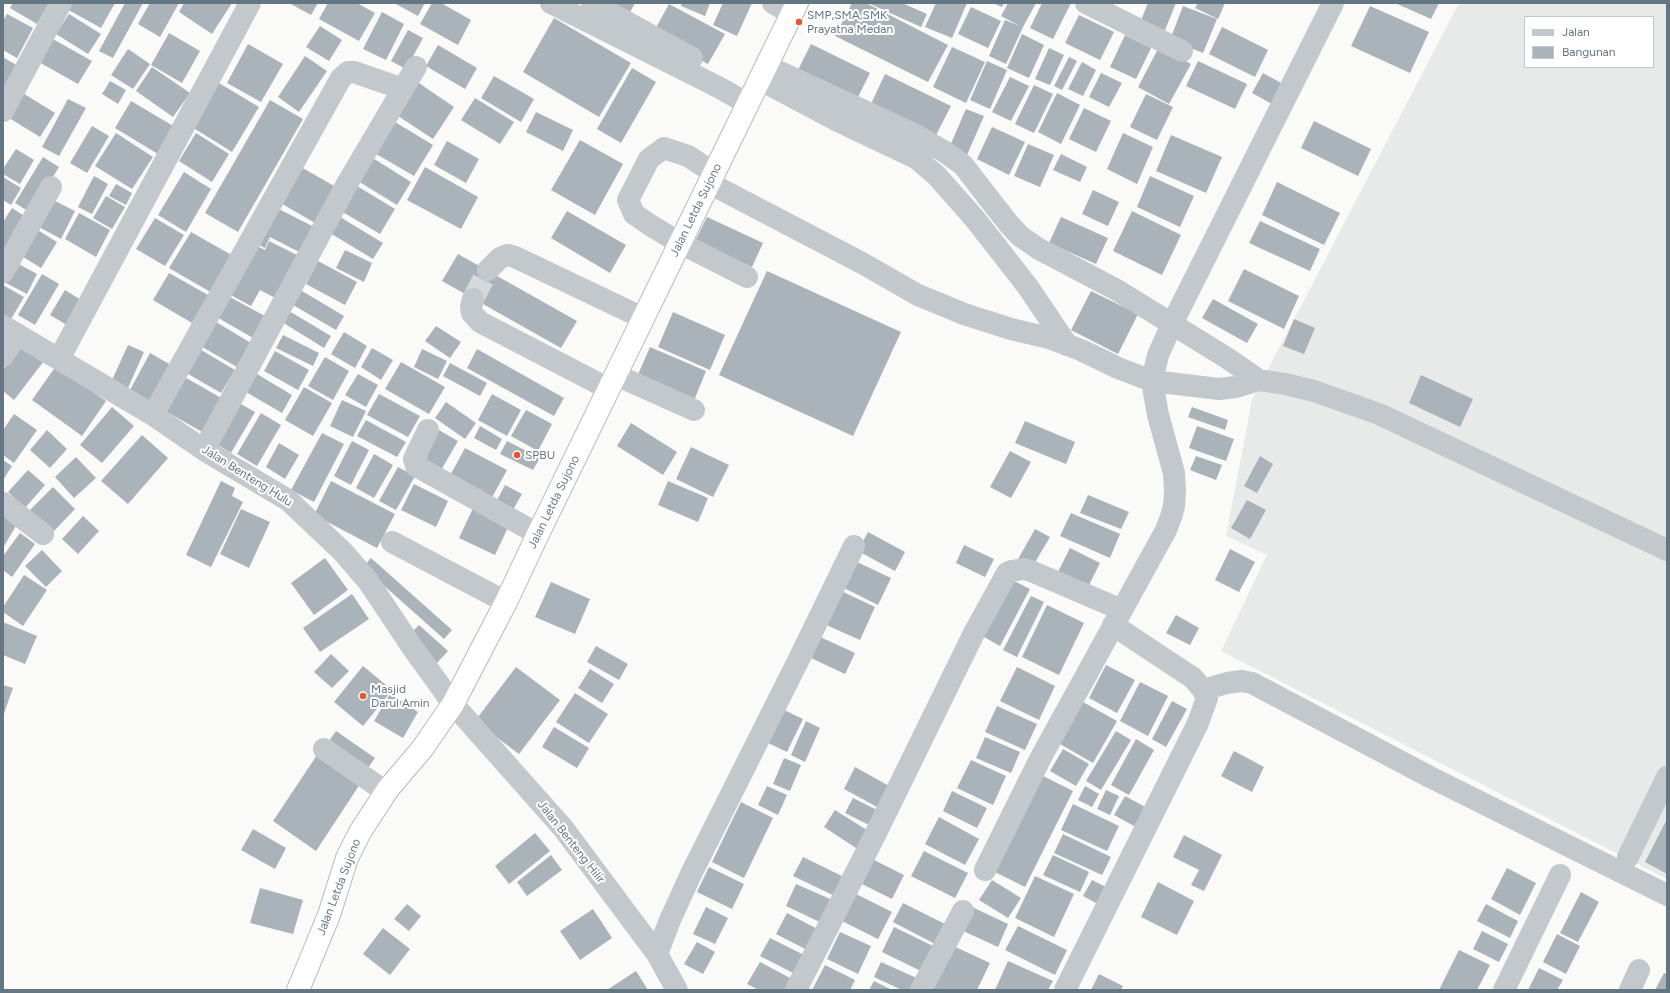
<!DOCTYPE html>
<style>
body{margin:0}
#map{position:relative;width:1670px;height:993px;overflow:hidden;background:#fafaf8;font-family:Figtree,sans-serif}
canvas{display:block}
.frame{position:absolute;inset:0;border:4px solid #657683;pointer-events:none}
.legend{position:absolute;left:1524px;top:16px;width:130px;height:52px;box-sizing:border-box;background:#fff;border:1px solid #c1c8cd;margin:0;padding:5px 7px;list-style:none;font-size:12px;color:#657683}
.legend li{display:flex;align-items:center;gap:8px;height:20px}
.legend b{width:20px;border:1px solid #c1c8cd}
</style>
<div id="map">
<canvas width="1670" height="993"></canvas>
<div class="frame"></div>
<ul class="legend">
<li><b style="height:5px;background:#c3c8cc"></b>Jalan</li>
<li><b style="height:11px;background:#aab3b9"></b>Bangunan</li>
</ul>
</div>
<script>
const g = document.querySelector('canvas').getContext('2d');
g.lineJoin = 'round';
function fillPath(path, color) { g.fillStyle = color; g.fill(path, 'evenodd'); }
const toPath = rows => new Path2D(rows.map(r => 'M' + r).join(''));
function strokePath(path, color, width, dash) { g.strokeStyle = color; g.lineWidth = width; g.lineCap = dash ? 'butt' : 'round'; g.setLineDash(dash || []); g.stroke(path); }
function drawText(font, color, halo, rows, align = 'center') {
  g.font = font + ' Figtree,sans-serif'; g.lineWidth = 4; g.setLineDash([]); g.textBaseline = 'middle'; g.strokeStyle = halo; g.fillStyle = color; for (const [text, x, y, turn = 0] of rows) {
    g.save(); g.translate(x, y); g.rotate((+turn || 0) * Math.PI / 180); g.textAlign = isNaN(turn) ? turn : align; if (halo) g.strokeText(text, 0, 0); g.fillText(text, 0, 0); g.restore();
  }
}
const built = toPath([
 [1459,3,1667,3,1667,879,1221,651,1267,555,1226,536,1252,400],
 [1525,17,1653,17,1653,67,1525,67]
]);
const building = toPath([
 [13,3,49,3,37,24,10,8],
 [68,3,115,3,101,28,65,8],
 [125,3,143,3,113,58,99,51],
 [150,3,179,3,160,37,138,24],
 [184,3,232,3,212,34,179,12],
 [289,3,318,3,311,15],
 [328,3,357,3,375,13,359,41,319,19],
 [394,3,425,3,418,16],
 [432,3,441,3,471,20,458,45,420,24],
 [594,3,635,3,626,20],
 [682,3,710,3,705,16,681,6],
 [723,3,752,3,737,36,713,25],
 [852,3,866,3,948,45,928,82,835,36],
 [868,3,902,3,927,14,921,27],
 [936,3,967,3,952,38,925,27],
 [993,3,1004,3,1002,7],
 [1008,3,1036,3,1023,27,1006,64,989,56,1005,20,1020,26,1001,16],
 [1042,3,1071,3,1053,39,1030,28],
 [1148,3,1176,3,1163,35,1139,25],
 [1198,3,1225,3,1218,19,1195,8],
 [1395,3,1439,3,1431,19],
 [669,4,725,34,708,64,652,35],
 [1183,6,1217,19,1203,53,1170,40],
 [1370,6,1429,32,1410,73,1351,46],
 [971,7,1001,21,988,48,958,34],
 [382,12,404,24,386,60,363,49],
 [7,14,33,28,17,58,3,50,3,21],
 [69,14,101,34,88,54,56,34],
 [1079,15,1114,32,1100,60,1065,43],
 [554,18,631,63,599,117,523,72],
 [320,26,342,40,329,61,306,47],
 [1222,27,1268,50,1255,77,1209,54],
 [408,30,423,38,406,69,391,61],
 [169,33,200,51,182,83,151,65],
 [1022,34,1044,45,1029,78,1007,68],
 [1125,35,1151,48,1136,79,1110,67],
 [51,38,92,61,78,84,37,61],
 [248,44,283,64,261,102,227,83],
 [811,44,870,73,856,101,797,72],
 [438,45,477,68,465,89,426,66],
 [952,47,985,62,966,103,933,87],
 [1159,47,1191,64,1169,104,1138,87],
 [1049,48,1064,55,1050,85,1035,79],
 [128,49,150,64,133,89,111,75],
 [305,56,327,71,299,112,278,97],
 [3,57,18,66,6,86,3,84],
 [1069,57,1077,61,1062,90,1054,86],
 [987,61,1007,70,990,109,970,100],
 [1198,61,1247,84,1235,109,1186,86],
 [1082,62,1096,70,1083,96,1068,89],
 [152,67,190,93,173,117,136,91],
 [632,68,656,82,621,143,597,129],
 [1101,73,1122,83,1109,107,1089,97],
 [1263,73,1283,84,1272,104,1252,93],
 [885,74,951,106,935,137,870,106],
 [494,76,534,99,521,122,481,98],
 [1010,77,1029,86,1011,121,992,112],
 [110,81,126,90,118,104,102,94],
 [416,81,454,107,433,139,395,114],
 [219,83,259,107,232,152,192,127],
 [1034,85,1053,94,1034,133,1015,124],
 [21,92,55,113,40,137,6,116],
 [1057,93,1080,105,1061,144,1038,132],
 [1146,94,1173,107,1157,140,1130,127],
 [475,98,514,122,500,144,461,120],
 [68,99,86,108,59,156,42,147],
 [270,100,303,119,238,232,205,213],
 [131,101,175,127,158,154,115,128],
 [1084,108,1111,121,1096,152,1069,139],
 [966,109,984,116,967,155,949,148],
 [536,112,573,130,563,151,526,132],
 [390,119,433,145,414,176,371,151],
 [1314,121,1371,149,1358,176,1301,148],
 [92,126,109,136,87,173,70,163],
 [992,127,1025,142,1009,175,977,159],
 [116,133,153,157,132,189,95,166],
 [196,133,229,154,212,182,179,161],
 [1123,133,1153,147,1137,184,1107,169],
 [1171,135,1222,157,1206,193,1156,171],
 [580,140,623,164,595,215,551,190],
 [447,141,479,159,466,183,434,165],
 [1028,144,1054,155,1040,187,1014,176],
 [16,149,34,160,20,184,3,174,3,169],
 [1061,154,1087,167,1080,182,1053,170],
 [368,155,411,182,397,205,353,178],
 [43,157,59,167,31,213,15,203],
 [299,166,336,187,315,223,279,202],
 [425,167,478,197,461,229,407,200],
 [184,172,211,189,186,232,158,215],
 [94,176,108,184,92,214,78,207],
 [1150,176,1194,196,1180,227,1137,207],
 [3,177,21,188,11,205,3,200],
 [1277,182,1340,213,1324,245,1262,215],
 [116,184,132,193,126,205,109,196],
 [357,186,395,209,380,234,341,211],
 [1093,190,1119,202,1108,226,1082,214],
 [106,196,125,207,112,229,93,218],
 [53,200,75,211,61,239,39,227],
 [271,205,316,228,303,254,270,237,265,248,253,242],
 [12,208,29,219,3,258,3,222],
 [567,211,626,245,610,273,551,238],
 [1132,211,1181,235,1162,275,1113,251],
 [79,213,110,230,96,257,65,239],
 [340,217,383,243,373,259,330,233],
 [707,217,763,243,752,267,695,241],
 [1061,217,1108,238,1096,264,1049,243],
 [155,218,184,235,165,266,136,249],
 [1260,221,1320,249,1310,271,1249,243],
 [36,229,57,242,41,268,20,255],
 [191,232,235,257,214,294,169,268],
 [269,241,301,257,279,300,260,290,251,306,225,292,250,243,265,250],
 [345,250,372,263,364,282,336,268],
 [458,254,577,321,561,348,442,281],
 [318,261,357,282,345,305,306,284],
 [15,262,37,274,27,294,4,282],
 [1244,269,1299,296,1284,329,1228,301],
 [767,271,901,332,853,436,719,375],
 [169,273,208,295,192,323,153,300],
 [42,274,59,284,35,325,18,315],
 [3,285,24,297,11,319,3,314],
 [65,290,81,300,67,325,50,315],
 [302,291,344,316,336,330,293,305],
 [1091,291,1138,314,1118,354,1071,330],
 [226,295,265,316,253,338,215,316],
 [1213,299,1258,324,1247,343,1202,318],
 [289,311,331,336,324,348,282,322],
 [673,312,725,335,710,370,658,347],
 [211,319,251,343,237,367,197,344],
 [1294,319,1315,328,1304,354,1283,346],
 [436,326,461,342,450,358,425,341],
 [344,332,367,346,355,368,331,354],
 [283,335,319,353,313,366,276,348],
 [22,344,44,361,14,400,3,391,3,370],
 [128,345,144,352,128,388,112,380],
 [196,347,235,370,221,393,183,371],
 [650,347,706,371,693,403,636,379],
 [372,348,393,360,381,380,361,367],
 [422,349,447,361,438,379,414,367],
 [477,349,564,398,554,416,467,368],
 [275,351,309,370,298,390,264,371],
 [150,353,171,365,150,402,130,390],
 [325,357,349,371,333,400,308,386],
 [401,362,445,387,429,414,385,389],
 [450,363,487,383,480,396,443,376],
 [56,366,106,401,82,436,32,400],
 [257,374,292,395,282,413,246,392],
 [358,374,378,385,366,407,345,395],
 [181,375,223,399,204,433,162,409],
 [1421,375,1473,399,1460,427,1409,403],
 [304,387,332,403,313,436,285,420],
 [379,394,420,416,408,437,367,415],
 [492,394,521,410,507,436,478,420],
 [342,400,366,411,353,437,330,426],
 [446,402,476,423,465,439,435,418],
 [239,403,255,412,231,453,215,443],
 [112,407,134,426,102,463,80,445],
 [1192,407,1228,420,1225,430,1188,417],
 [526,410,552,424,538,451,511,436],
 [261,413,281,425,257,466,237,454],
 [14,414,37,430,14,463,3,455,3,430],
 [366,420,406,442,397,457,357,436],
 [1025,421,1075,442,1066,464,1015,443],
 [631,423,677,452,663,475,617,446],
 [480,426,502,439,496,450,474,438],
 [1197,426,1234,439,1226,461,1189,448],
 [437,429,458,441,437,477,417,465],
 [47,430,67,449,50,468,30,450],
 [322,433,344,444,314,502,291,490],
 [142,435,168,458,128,504,101,481],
 [352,441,369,450,351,485,334,476],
 [507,441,540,458,533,470,500,454],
 [279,443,299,455,285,479,266,467],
 [691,447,729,465,713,497,676,479],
 [465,448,507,470,489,503,447,481],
 [1010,451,1031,462,1011,498,990,487],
 [374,454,393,465,374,498,356,488],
 [1196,456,1222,465,1216,480,1190,470],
 [1260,456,1273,464,1257,493,1244,486],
 [76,457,96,478,74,498,55,477],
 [3,460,12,466,3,480],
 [398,467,415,476,396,510,379,501],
 [28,470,45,485,25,508,8,492],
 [221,481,235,488,232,496,243,502,211,567,186,555],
 [331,481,395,514,377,548,314,515],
 [668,481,708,498,698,522,658,505],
 [414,484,448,501,436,527,401,510],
 [505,485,522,494,510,515,494,506],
 [53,487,75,509,52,533,29,511],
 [1088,495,1129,512,1121,529,1080,513],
 [1247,500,1266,510,1250,539,1231,528],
 [475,504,511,521,495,555,459,538],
 [241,509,270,522,249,568,220,554],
 [1071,513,1120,534,1110,558,1060,536],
 [3,515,17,524,3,548],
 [83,516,99,531,78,554,62,539],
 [1035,529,1050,537,1031,569,1017,561],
 [868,532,905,552,895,571,858,551],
 [20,533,35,544,12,577,3,570,3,556],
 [964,545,994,559,985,577,956,563],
 [1070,548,1100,563,1086,591,1056,576],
 [1230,549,1255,562,1239,592,1215,580],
 [42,550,62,571,46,587,25,566],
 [325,558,348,590,314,615,291,583],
 [371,558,452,630,444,639,363,567],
 [855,561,891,578,878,605,842,587],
 [24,575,47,590,23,626,3,612,3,607],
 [1006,577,1030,589,1000,646,977,633],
 [551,582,590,599,575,634,535,617],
 [839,590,875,607,860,640,824,624],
 [352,594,369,619,320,652,303,628],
 [1031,596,1044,602,1017,657,1003,650],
 [1047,605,1084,623,1059,675,1022,657],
 [1176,615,1199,628,1190,645,1166,633],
 [3,622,37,636,25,664,3,655],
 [419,625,448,651,437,663,407,637],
 [818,636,855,653,845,674,809,657],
 [596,646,628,664,619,680,587,662],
 [331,654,349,671,332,688,314,672],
 [1106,665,1135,680,1117,713,1089,698],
 [363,666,392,690,363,726,334,702],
 [516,667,560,700,519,754,475,721],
 [1017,667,1055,686,1039,720,1000,701],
 [590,669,614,684,602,703,578,688],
 [1140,682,1168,696,1148,736,1120,721],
 [3,685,13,688,3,716],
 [575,693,608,714,589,743,556,722],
 [390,694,418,712,403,738,374,721],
 [1172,701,1187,709,1166,747,1152,739],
 [1083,702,1117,721,1093,763,1060,744],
 [997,706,1037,724,1025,750,985,732],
 [778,707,803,719,787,752,762,740],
 [806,721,820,728,805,762,791,755],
 [554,727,589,748,577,768,542,747],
 [336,731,375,758,363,775,324,748],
 [1116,731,1131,740,1101,790,1086,781],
 [985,737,1020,752,1011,773,976,758],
 [1136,739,1154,750,1129,795,1111,785],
 [1063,749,1089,764,1076,786,1050,771],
 [1234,751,1264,767,1252,792,1221,776],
 [319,752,362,781,316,851,273,821],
 [784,758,801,765,790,791,773,784],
 [971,760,1006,776,993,805,957,788],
 [855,767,891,787,879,808,844,789],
 [1041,775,1073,791,1025,887,993,871],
 [767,786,787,795,778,815,758,805],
 [1085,786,1099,794,1092,807,1078,800],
 [1106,790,1119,796,1110,815,1097,809],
 [952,791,987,808,977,828,943,811],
 [1125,796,1147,808,1136,827,1114,815],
 [853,798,881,812,873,827,845,813],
 [741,802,773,818,744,878,712,862],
 [1073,804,1119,826,1107,851,1061,830],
 [835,810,870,832,859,850,824,827],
 [939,817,979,839,965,865,925,844],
 [1667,819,1667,874,1645,862],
 [253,829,286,848,275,869,241,850],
 [535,833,550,851,509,884,495,866],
 [1063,834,1111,857,1102,875,1054,853],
 [1184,835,1222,855,1204,891,1191,885,1199,870,1173,857],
 [924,851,968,873,955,898,911,876],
 [551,855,562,870,527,896,517,882],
 [1053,855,1089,872,1080,892,1043,875],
 [803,857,848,879,839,898,793,876],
 [874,860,904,875,892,899,862,884],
 [709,867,744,884,732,909,697,892],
 [1507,868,1536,883,1520,915,1491,899],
 [1035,876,1074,894,1054,937,1015,918],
 [992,880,1021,898,1008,918,979,900],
 [1092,880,1106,887,1098,904,1083,896],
 [1158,882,1194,901,1177,935,1141,917],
 [796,884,837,902,826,925,786,906],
 [260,888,303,900,293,934,250,923],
 [1581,892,1599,902,1578,942,1560,933],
 [856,894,892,912,878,939,842,921],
 [903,903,947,925,937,945,893,922],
 [407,904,421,916,409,931,394,919],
 [1486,904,1518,921,1510,938,1477,921],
 [706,907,728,918,715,944,693,934],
 [972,907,1008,924,998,947,961,930],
 [593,909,612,938,580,960,560,931],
 [787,913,821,931,811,952,776,934],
 [1018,926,1067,950,1055,975,1005,950],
 [894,927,937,948,925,973,882,952],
 [383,928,410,949,390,975,363,954],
 [1482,931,1508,944,1499,962,1473,949],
 [840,932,871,946,858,974,827,959],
 [1557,934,1580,946,1566,974,1543,962],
 [770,938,806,956,797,975,760,956],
 [697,942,715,952,703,974,684,964],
 [949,944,990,963,977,990,928,990],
 [1459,950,1490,965,1477,990,1439,990],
 [1008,961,1053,981,1048,990,995,990],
 [760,962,792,979,787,990,759,990,747,984],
 [881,962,921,980,916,990,902,990,874,977],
 [825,965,855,980,850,990,812,990],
 [1539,968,1563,980,1557,990,1528,990],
 [636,971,648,990,607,990],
 [1664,973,1667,974,1667,990,1655,990],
 [1099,974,1123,986,1121,990,1091,990],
 [874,981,892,990,869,990]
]);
const minorTunnel = toPath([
 [473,299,488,270]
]);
const minor = toPath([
 [551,3,720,88,748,104],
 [592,3,692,58],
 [773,3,792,14],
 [1086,3,1182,51],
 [767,66,916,135,945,152,963,165,1008,223,1020,236,1039,249,1117,290,1227,358,1259,380],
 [770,85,838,121,916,158,937,176,975,219,1028,287,1067,345],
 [3,111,61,3],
 [714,173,688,156,664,148,649,159,628,200,634,214,650,225,680,243,747,277],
 [709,183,862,263,918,295,964,314,1011,329,1049,338,1081,350,1118,368,1152,381,1219,389,1236,387,1259,380,1285,384,1314,391,1379,414,1667,550],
 [488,270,500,258,507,255,515,257,643,318],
 [3,272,51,187],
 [473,299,471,307,472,313,480,322,609,389],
 [3,326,153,415,204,450,288,500,343,552,368,581,410,644,453,704,563,828,657,954,677,990],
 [3,356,17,334],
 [59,359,250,3],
 [616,375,694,410],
 [153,415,341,78,348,72,354,72,403,89],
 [428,430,414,459,416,466,538,534],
 [204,450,348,182,416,67],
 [3,503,43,534],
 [392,542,506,602],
 [1203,690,1227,683,1242,681,1252,683,1430,777,1667,895],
 [324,749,386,792],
 [1628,857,1667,777],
 [985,870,1040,759,1166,530,1171,517,1174,506,1175,491,1174,473,1158,415,1152,381,1158,355,1172,324,1333,3],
 [657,954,670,920,691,874,799,659,854,546],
 [796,990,877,831,974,633,1007,573,1011,571,1024,569,1031,571,1122,610],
 [921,990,963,911],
 [1065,990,1198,723,1207,698,1203,690,1193,678,1113,625],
 [1504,990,1560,875],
 [1630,990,1639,970]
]);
const highway = toPath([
 [298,990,329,915,347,858,360,832,388,789,422,749,453,704,506,602,538,534,797,3]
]);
const markers = [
 [799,22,4,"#e4572e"],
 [517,455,4,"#e4572e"],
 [363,696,4,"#e4572e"]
];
const poiNames = [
 ["SMP,SMA,SMK",807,15],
 ["Prayatna Medan",807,29],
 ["SPBU",525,455],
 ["Masjid",371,689],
 ["Darul Amin",371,703]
];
const streetNames = [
 ["Jalan Letda Sujono",696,210,-64],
 ["Jalan Benteng Hulu",247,476,32],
 ["Jalan Letda Sujono",554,502,-64],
 ["Jalan Benteng Hilir",571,842,52],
 ["Jalan Letda Sujono",339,887,-69]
];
fillPath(built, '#e8e9e9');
fillPath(building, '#aab3b9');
strokePath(minorTunnel, '#d5d9db', 22, [22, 11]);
strokePath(highway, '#b4b9bd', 24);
strokePath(minor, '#c3c8cc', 22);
strokePath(highway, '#fff', 22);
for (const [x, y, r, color] of markers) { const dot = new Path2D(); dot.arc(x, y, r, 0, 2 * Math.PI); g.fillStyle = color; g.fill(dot); strokePath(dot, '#fff', 1.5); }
drawText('12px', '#657683', '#fff', poiNames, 'left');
drawText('12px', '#657683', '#fff', streetNames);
</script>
